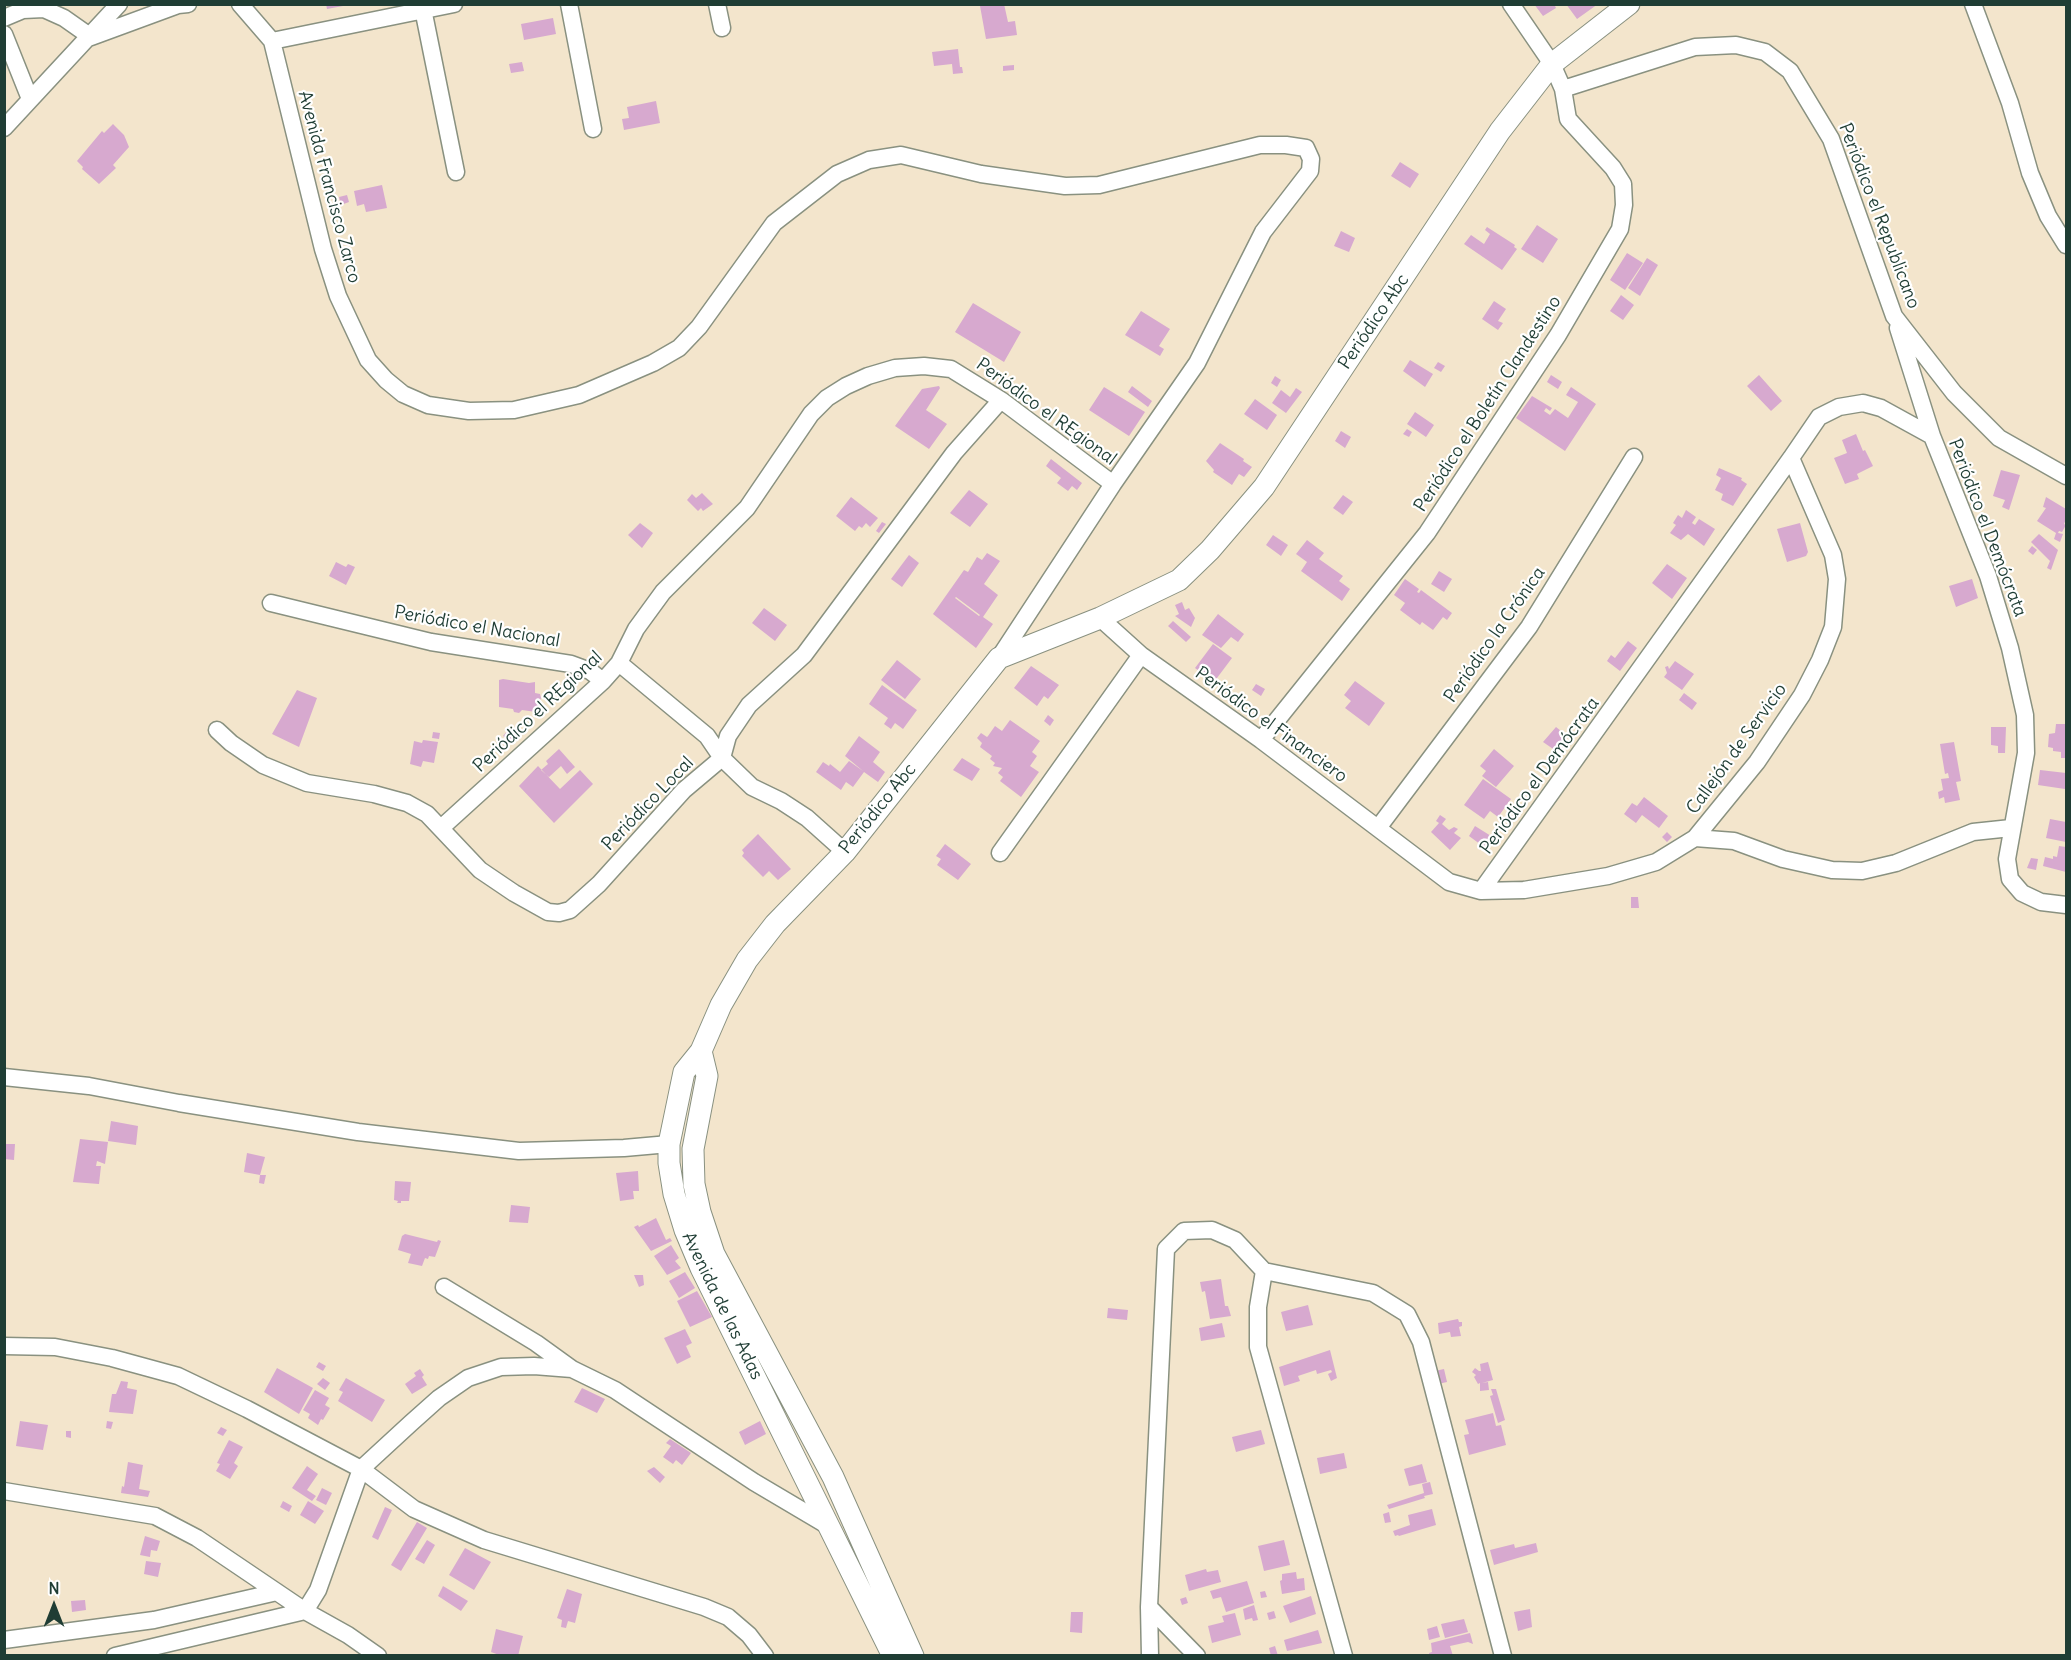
<!DOCTYPE html>
<meta charset="utf-8">
<style>
body{margin:0}
#map{position:relative;width:2071px;height:1660px;overflow:hidden;background:#f3e5cc;font-family:Delius,sans-serif}
canvas{display:block}
.frame{position:absolute;inset:0;border:6px solid #1f3d34;pointer-events:none}
.north{position:absolute;left:24px;top:1576px;width:60px;height:60px;-webkit-text-stroke:4px #fff;paint-order:stroke;rotate:0deg;font-size:16px;font-weight:700;line-height:24px;text-align:center;color:#1f3d34}
.north::after{content:'';display:block;margin:auto;width:21px;height:27px;background:#1f3d34;clip-path:polygon(50% 0,100% 100%,50% 72%,0 100%)}
</style>
<div id="map">
<canvas width="2071" height="1660"></canvas>
<div class="frame"></div>
<div class="north">N</div>
</div>
<script>
const g = document.querySelector('canvas').getContext('2d');
g.lineJoin = 'round';
function fillPath(path, color) { g.fillStyle = color; g.fill(path, 'evenodd'); }
const toPath = rows => new Path2D(rows.map(r => 'M' + r).join(''));
function strokePath(path, color, width, dash) { g.strokeStyle = color; g.lineWidth = width; g.lineCap = dash ? 'butt' : 'round'; g.setLineDash(dash || []); g.stroke(path); }
function drawText(font, color, halo, rows, align = 'center') {
  g.font = font + ' Delius,sans-serif'; g.lineWidth = 4.5; g.setLineDash([]); g.textBaseline = 'middle'; g.strokeStyle = halo; g.fillStyle = color; for (const [text, x, y, turn = 0] of rows) {
    g.save(); g.translate(x, y); g.rotate((+turn || 0) * Math.PI / 180); g.textAlign = isNaN(turn) ? turn : align; if (halo) g.strokeText(text, 0, 0); g.fillText(text, 0, 0); g.restore();
  }
}
const building = toPath([
 [326,4,343,4,343,6,327,9],
 [1004,4,1008,22,1015,21,1017,35,986,39,980,6],
 [1534,4,1554,4,1556,8,1543,16],
 [1566,4,1598,4,1577,19],
 [553,18,556,34,524,40,521,24],
 [958,49,960,67,962,67,963,73,953,74,952,64,934,66,932,52],
 [522,62,524,71,511,73,509,64],
 [1014,65,1014,70,1003,71,1003,66],
 [656,101,660,123,624,130,622,119,629,118,627,107],
 [113,124,124,135,129,147,113,165,116,168,99,184,82,169,83,167,77,161,102,131,104,133],
 [1400,162,1419,174,1410,188,1391,176],
 [382,185,387,208,366,212,364,204,357,206,354,191],
 [347,195,349,202,341,205,339,197],
 [1537,225,1558,239,1543,263,1521,249],
 [1487,227,1515,245,1514,247,1517,249,1502,270,1464,244,1471,235,1484,244,1490,234,1485,230],
 [1341,231,1355,238,1349,252,1334,246],
 [1627,253,1643,263,1625,290,1610,280],
 [1647,258,1658,265,1640,296,1628,288],
 [1621,295,1634,305,1623,320,1610,311],
 [1494,301,1506,309,1498,321,1503,323,1498,330,1482,319],
 [973,303,1021,332,1004,362,955,332],
 [1141,311,1170,329,1159,346,1164,349,1160,356,1125,335],
 [1410,360,1433,374,1425,387,1403,371],
 [1438,362,1445,366,1441,372,1434,368],
 [1551,375,1562,382,1558,389,1547,382],
 [1759,375,1782,401,1771,411,1747,386],
 [1275,376,1281,380,1277,387,1271,383],
 [939,386,940,388,926,410,947,424,929,449,895,426,922,389],
 [1132,386,1152,401,1148,407,1128,392],
 [1104,387,1145,412,1129,436,1089,410],
 [1571,387,1596,404,1565,451,1516,418,1532,396,1552,408,1550,411,1546,408,1544,411,1550,415,1555,409,1568,418,1578,402,1566,395],
 [1296,388,1302,392,1286,413,1272,403,1281,390,1290,397],
 [1255,399,1277,415,1267,430,1244,414],
 [1415,412,1434,425,1426,437,1407,424],
 [1407,429,1412,432,1409,437,1403,434],
 [1341,431,1351,437,1345,448,1335,441],
 [1856,434,1863,451,1865,450,1873,466,1857,474,1859,479,1845,484,1834,458,1847,453,1842,440],
 [1220,443,1244,459,1243,461,1252,467,1244,477,1239,474,1232,485,1213,472,1214,470,1206,461],
 [1051,459,1082,483,1077,490,1072,486,1068,491,1057,483,1061,478,1046,466],
 [1719,468,1742,478,1741,480,1747,484,1733,506,1721,500,1723,494,1715,490,1721,478,1716,475],
 [2001,470,2020,475,2009,510,2002,507,2005,500,1993,496],
 [969,490,988,504,970,527,950,513],
 [702,493,713,504,703,511,701,508,698,511,687,500,692,494,696,498],
 [1343,495,1353,502,1343,515,1333,508],
 [851,497,878,518,870,527,866,523,862,528,859,526,855,531,836,516],
 [2046,497,2066,509,2066,519,2064,524,2066,525,2062,532,2059,531,2058,533,2063,534,2060,542,2054,539,2056,533,2037,521,2046,508,2043,507],
 [1686,510,1696,517,1692,523,1695,525,1699,519,1715,529,1704,546,1688,534,1681,540,1670,533,1676,525,1673,523,1678,515,1682,518],
 [882,522,886,524,879,533,876,531],
 [640,523,653,533,642,548,628,535],
 [1800,523,1808,552,1806,556,1787,562,1777,529],
 [2039,534,2058,550,2051,570,2047,568,2050,561,2031,542],
 [1273,535,1288,545,1281,556,1266,545],
 [1307,540,1324,553,1319,559,1343,576,1339,581,1350,589,1342,601,1301,571,1307,562,1296,554],
 [2032,546,2037,550,2033,555,2028,551],
 [987,553,1000,561,984,584,998,595,983,617,993,624,976,648,933,614,964,570,968,572,977,557,982,560],
 [956,597,980,615,979,616,955,598],
 [909,555,919,563,902,587,891,579],
 [336,562,346,567,348,564,355,567,346,585,329,576],
 [1667,564,1687,578,1672,599,1652,583],
 [1439,571,1452,579,1444,592,1431,584],
 [1405,579,1419,589,1417,592,1419,593,1421,590,1452,613,1447,620,1443,617,1433,630,1422,622,1420,625,1400,610,1405,603,1394,595],
 [1972,579,1978,598,1956,607,1949,586],
 [1182,602,1185,610,1189,608,1195,618,1191,627,1175,616,1179,614,1175,605],
 [764,608,787,625,775,641,752,623],
 [1218,614,1244,634,1238,642,1231,637,1221,648,1202,635],
 [1173,621,1191,637,1186,642,1168,626],
 [1628,641,1637,648,1620,671,1607,661,1611,655,1615,658],
 [1213,644,1232,658,1214,682,1195,668],
 [897,660,921,679,905,699,881,680],
 [1675,661,1694,674,1682,690,1664,677,1667,673,1665,667,1668,666,1669,669],
 [1031,666,1059,685,1048,699,1044,696,1037,706,1014,688],
 [503,679,529,683,535,682,535,693,540,694,541,698,538,705,540,707,536,712,522,710,519,713,514,712,513,709,499,707,499,680],
 [1355,681,1385,703,1369,726,1345,708,1351,701,1344,695],
 [1256,684,1265,689,1261,696,1252,690],
 [882,685,917,710,903,729,895,723,891,729,884,724,888,718,869,704],
 [297,690,317,698,299,747,272,734],
 [1684,693,1697,703,1692,710,1679,700],
 [1048,715,1054,720,1050,726,1044,721],
 [1010,720,1040,741,1032,752,1037,756,1030,766,1039,772,1021,797,1000,781,1003,777,998,773,1002,768,993,766,995,763,990,759,992,756,980,747,982,743,977,738,981,733,987,737,988,736,995,726,1002,731],
 [2056,724,2066,724,2066,758,2061,758,2061,752,2053,751,2053,748,2048,747,2049,734,2055,733],
 [1556,727,1561,731,1559,734,1569,741,1559,753,1543,742],
 [1991,727,2006,727,2005,753,1998,753,1998,746,1991,745],
 [508,730,515,735,510,740,503,736],
 [433,732,440,733,439,739,432,738],
 [859,736,880,752,873,762,885,772,878,782,864,772,853,787,846,782,841,790,816,772,823,762,829,766,830,764,840,772,849,761,863,771,845,756],
 [423,740,438,742,434,763,423,761,421,767,410,764,414,741,422,743],
 [1954,742,1961,781,1956,782,1960,800,1945,803,1944,797,1939,799,1938,792,1943,790,1941,779,1949,778,1948,773,1945,774,1940,744],
 [559,749,575,767,567,774,561,766,549,777,541,770,548,764,546,761],
 [1494,749,1514,766,1496,787,1482,776,1486,771,1480,766],
 [962,758,980,769,972,781,953,770],
 [538,766,560,789,580,770,593,784,554,823,519,786],
 [2040,770,2066,773,2065,789,2038,785],
 [1483,779,1511,799,1498,817,1490,811,1484,819,1464,805],
 [1644,797,1668,816,1659,828,1642,815,1636,823,1624,814,1632,803,1637,806],
 [1440,815,1446,819,1442,824,1449,830,1454,827,1458,829,1454,833,1461,838,1450,850,1431,832,1439,823,1436,821],
 [2050,819,2066,822,2066,842,2046,838],
 [1475,826,1491,836,1484,847,1469,836],
 [1667,832,1672,837,1667,842,1662,837],
 [758,834,791,869,778,880,769,871,763,877,742,856,744,853,742,850],
 [945,844,971,864,958,880,937,865,941,859,936,856],
 [2059,846,2066,847,2066,872,2043,866,2045,857,2053,859,2053,856,2057,857],
 [2031,858,2038,859,2036,870,2027,868],
 [1631,897,1638,897,1639,908,1631,908],
 [111,1121,138,1126,136,1145,108,1141],
 [80,1139,108,1142,105,1164,97,1161,96,1166,101,1166,99,1184,73,1182],
 [4,1144,15,1144,14,1160,4,1159],
 [247,1153,265,1157,260,1175,266,1175,264,1184,259,1183,260,1175,244,1172],
 [638,1171,639,1191,633,1191,634,1199,620,1201,616,1173],
 [395,1181,411,1182,409,1201,401,1201,401,1203,397,1203,398,1201,394,1200],
 [511,1205,530,1207,528,1223,509,1222],
 [656,1218,666,1240,670,1238,672,1241,651,1251,634,1227,638,1225,639,1227],
 [405,1234,437,1242,438,1240,441,1241,435,1257,429,1256,428,1259,425,1258,422,1266,408,1263,411,1254,398,1250,402,1236],
 [671,1245,679,1258,675,1261,681,1268,667,1275,654,1256],
 [685,1272,695,1288,679,1298,669,1281],
 [634,1275,643,1275,644,1285,639,1287],
 [1221,1279,1225,1306,1228,1306,1231,1316,1210,1319,1205,1291,1202,1292,1200,1282],
 [697,1291,712,1317,690,1327,677,1301],
 [1308,1305,1313,1325,1286,1331,1281,1312],
 [1108,1308,1128,1310,1127,1320,1107,1318],
 [1458,1319,1459,1322,1462,1322,1462,1326,1459,1327,1461,1336,1451,1337,1450,1332,1439,1334,1438,1323],
 [1222,1323,1225,1337,1201,1341,1199,1328],
 [685,1329,692,1343,686,1346,691,1357,677,1364,664,1338],
 [1330,1350,1337,1378,1331,1381,1328,1374,1332,1372,1331,1370,1317,1374,1316,1370,1298,1376,1300,1381,1284,1386,1279,1367],
 [319,1362,326,1366,323,1371,316,1367],
 [1488,1362,1493,1380,1482,1383,1488,1382,1489,1390,1480,1391,1480,1383,1478,1384,1474,1377,1476,1375,1472,1372,1475,1368,1479,1371,1481,1371,1480,1364],
 [277,1368,313,1388,299,1414,264,1392],
 [420,1369,424,1375,422,1377,427,1385,412,1394,405,1384,416,1376,414,1373],
 [1444,1369,1447,1382,1438,1384,1435,1371],
 [323,1378,330,1383,325,1390,317,1384],
 [346,1378,385,1400,372,1422,338,1401,343,1392,339,1390],
 [121,1381,128,1382,127,1388,137,1390,133,1414,109,1412,112,1394,116,1394],
 [582,1388,605,1399,597,1413,574,1402],
 [1491,1389,1496,1389,1505,1420,1498,1423,1490,1396,1493,1395],
 [315,1390,329,1398,325,1405,330,1408,323,1420,321,1419,318,1425,308,1418,310,1414,303,1410],
 [1493,1413,1496,1426,1501,1425,1506,1445,1469,1455,1464,1435,1469,1434,1465,1420],
 [20,1421,48,1425,43,1450,16,1446],
 [107,1421,113,1422,111,1429,106,1428],
 [760,1421,766,1434,745,1445,739,1432],
 [221,1427,227,1430,223,1436,217,1433],
 [1261,1430,1265,1444,1236,1452,1232,1437],
 [66,1431,71,1431,71,1438,66,1437],
 [670,1439,691,1453,682,1465,676,1460,673,1464,663,1457,671,1446,666,1443],
 [229,1440,243,1447,234,1463,238,1466,230,1479,216,1471,220,1464,217,1463],
 [1344,1453,1347,1468,1320,1474,1317,1458],
 [128,1462,143,1465,139,1489,150,1491,148,1497,121,1493,122,1486,124,1487],
 [1422,1464,1427,1482,1409,1486,1404,1469],
 [307,1466,318,1474,307,1490,316,1496,312,1501,292,1488],
 [654,1467,665,1477,660,1483,647,1471],
 [1430,1482,1433,1494,1424,1496,1425,1498,1389,1509,1387,1505,1424,1493,1422,1484],
 [322,1488,332,1493,326,1505,316,1500],
 [283,1501,292,1506,289,1512,280,1507],
 [308,1501,324,1511,315,1524,300,1515],
 [385,1507,392,1510,378,1540,372,1537],
 [1432,1509,1436,1525,1399,1536,1398,1535,1395,1536,1393,1531,1410,1525,1408,1515],
 [1389,1512,1391,1522,1385,1523,1383,1514],
 [417,1522,427,1528,401,1571,391,1565],
 [145,1536,160,1541,157,1551,151,1550,150,1557,140,1555],
 [427,1540,435,1545,424,1564,415,1559],
 [1284,1540,1290,1565,1264,1571,1258,1546],
 [1536,1543,1538,1552,1494,1565,1490,1550,1514,1544,1515,1548],
 [465,1548,491,1562,474,1590,449,1575],
 [146,1561,161,1563,158,1577,144,1574],
 [1206,1569,1207,1572,1218,1570,1221,1582,1189,1591,1185,1575],
 [1296,1572,1297,1579,1304,1578,1305,1590,1282,1594,1280,1581,1282,1580,1282,1574],
 [1247,1581,1254,1603,1226,1612,1221,1597,1213,1599,1210,1591],
 [443,1586,468,1601,461,1611,438,1596],
 [567,1589,582,1594,575,1623,568,1621,566,1628,561,1627,562,1620,557,1618],
 [1265,1591,1267,1597,1261,1598,1260,1592],
 [1311,1596,1316,1614,1290,1623,1283,1606],
 [1186,1597,1188,1603,1182,1605,1180,1599],
 [85,1600,86,1610,72,1612,71,1601],
 [1254,1605,1258,1620,1253,1621,1252,1618,1245,1620,1243,1609],
 [1530,1609,1532,1627,1518,1631,1514,1612],
 [1274,1611,1276,1618,1269,1620,1267,1613],
 [1071,1612,1083,1612,1082,1633,1070,1632],
 [1235,1613,1241,1635,1212,1643,1208,1626,1224,1622,1222,1616],
 [1464,1619,1468,1632,1445,1638,1441,1624],
 [1437,1626,1440,1637,1429,1640,1427,1629],
 [496,1629,523,1636,518,1656,502,1656,491,1652],
 [1318,1630,1322,1643,1287,1651,1284,1640],
 [1470,1633,1473,1644,1468,1642,1450,1646,1453,1656,1430,1656,1429,1653,1432,1652,1431,1643],
 [1275,1646,1278,1656,1271,1656,1269,1648]
]);
const minor = toPath([
 [240,4,272,41,323,249,338,296,368,360,386,380,403,394,428,405,469,411,514,410,579,395,653,363,679,348,699,327,774,223,837,174,869,160,901,155,981,174,1065,186,1099,185,1260,145,1286,145,1306,148,1311,159,1310,171,1263,232,1197,363,1113,484,999,658],
 [422,4,456,172],
 [569,4,593,129],
 [717,4,722,28],
 [1973,4,2010,103,2030,173,2048,216,2066,245],
 [4,18,23,10,44,9,64,18,91,37,178,5,188,4],
 [4,34,30,99],
 [272,41,454,4],
 [1563,89,1695,47,1736,45,1765,52,1790,71,1831,139,1894,316,1954,393,1999,438,2066,476],
 [4,128,119,4],
 [1898,328,1932,436],
 [271,603,431,642,571,664,590,671,603,681],
 [1141,655,1261,740,1449,882,1481,891,1524,890,1608,876,1656,862,1695,838,1757,762,1802,695,1820,660,1833,627,1837,579,1833,555,1791,458],
 [619,663,707,736,722,758,752,787,781,801,807,818,845,852],
 [217,730,231,743,263,765,307,783,374,794,407,803,427,814,480,870,514,893,548,912,559,913,570,910,599,884,684,790,722,758,728,736,749,705,804,655,954,453,1001,400],
 [1261,740,1427,533,1558,335,1620,229,1624,205,1623,184,1613,168,1568,119,1563,89,1552,64,1511,4],
 [441,828,603,681,619,663,636,629,663,592,747,508,811,414,827,398,846,386,868,376,895,368,924,366,951,369,1001,400,1113,484],
 [1378,828,1529,627,1634,457],
 [1695,838,1734,841,1783,859,1832,870,1862,871,1896,863,1973,832,2011,828],
 [1000,853,1141,655,1100,618],
 [1481,891,1791,458,1819,417,1839,407,1863,403,1881,408,1932,436,1988,576,2010,648,2025,715,2026,753,2007,859,2010,879,2022,893,2041,902,2066,905],
 [4,1077,89,1086,179,1103,358,1132,519,1151,624,1148,669,1144],
 [1264,1271,1258,1307,1258,1347,1344,1656],
 [444,1287,536,1343,572,1369,615,1390,754,1482,830,1527],
 [4,1346,55,1347,112,1358,178,1376,247,1409,361,1469,414,1509,484,1540,704,1607,728,1617,749,1635,765,1656],
 [4,1491,155,1516,197,1538,305,1611,348,1635,378,1656],
 [1149,1607,1197,1656],
 [4,1640,154,1620,277,1592],
 [115,1656,305,1611,318,1590,361,1469,411,1423,439,1398,468,1378,501,1367,534,1366,572,1369],
 [1150,1656,1149,1607,1166,1249,1184,1231,1212,1230,1235,1240,1264,1271,1373,1293,1407,1314,1421,1342,1503,1656]
]);
const tertiary = toPath([
 [701,1051,707,1076,693,1149,694,1184,700,1212,714,1254,833,1477,913,1656],
 [893,1656,701,1268,685,1230,674,1194,669,1163,669,1144,684,1072,701,1051,721,1005,747,960,775,924,845,852,999,658,1100,618,1179,580,1210,550,1264,487,1500,131,1552,64,1629,4]
]);
const streetNames = [
 ["Avenida Francisco Zarco",329,187,75],
 ["Periódico el Republicano",1879,216,69],
 ["Periódico Abc",1374,322,-56],
 ["Periódico el Boletín Clandestino",1488,404,-57],
 ["Periódico el REgional",1046,412,36],
 ["Periódico el Demócrata",1987,528,69],
 ["Periódico el Nacional",477,627,10],
 ["Periódico la Crónica",1495,635,-55],
 ["Periódico el REgional",538,712,-43],
 ["Periódico el Financiero",1271,725,36],
 ["Callejón de Servicio",1737,749,-54],
 ["Periódico el Demócrata",1540,776,-54],
 ["Periódico Local",648,804,-46],
 ["Periódico Abc",878,809,-51],
 ["Avenida de las Adas",722,1306,64]
];
fillPath(building, '#d7a9cf');
strokePath(minor, '#899180', 19);
strokePath(tertiary, '#899180', 23);
strokePath(minor, '#fff', 16);
strokePath(tertiary, '#fff', 21);
drawText('18px', '#1f3d34', '#fff', streetNames);
</script>
